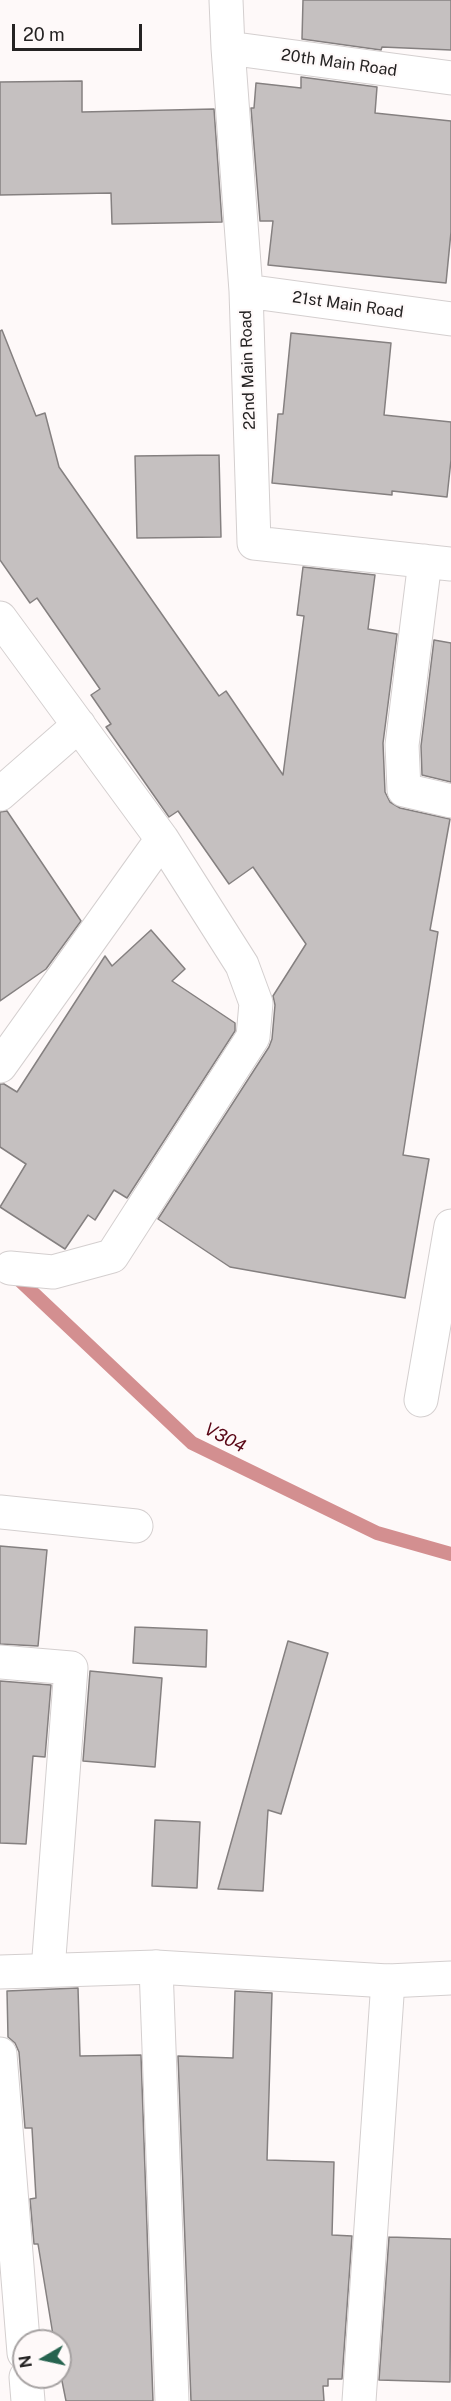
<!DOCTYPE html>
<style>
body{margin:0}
#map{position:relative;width:451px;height:2401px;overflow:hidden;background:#fef9f9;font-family:"Public Sans",sans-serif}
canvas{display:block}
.north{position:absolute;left:12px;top:2329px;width:60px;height:60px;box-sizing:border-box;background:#fef9f9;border:2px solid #a7a3a3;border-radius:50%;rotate:261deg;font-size:16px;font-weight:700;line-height:24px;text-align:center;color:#252323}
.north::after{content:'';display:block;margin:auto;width:21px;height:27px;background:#26634f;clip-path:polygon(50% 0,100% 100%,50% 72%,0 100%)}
.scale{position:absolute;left:12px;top:24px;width:130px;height:27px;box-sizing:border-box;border:3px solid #252323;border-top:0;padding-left:8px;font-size:18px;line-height:21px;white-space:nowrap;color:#252323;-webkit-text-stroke:4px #fef9f9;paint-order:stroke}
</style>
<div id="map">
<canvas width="451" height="2401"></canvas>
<div class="north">N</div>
<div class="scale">20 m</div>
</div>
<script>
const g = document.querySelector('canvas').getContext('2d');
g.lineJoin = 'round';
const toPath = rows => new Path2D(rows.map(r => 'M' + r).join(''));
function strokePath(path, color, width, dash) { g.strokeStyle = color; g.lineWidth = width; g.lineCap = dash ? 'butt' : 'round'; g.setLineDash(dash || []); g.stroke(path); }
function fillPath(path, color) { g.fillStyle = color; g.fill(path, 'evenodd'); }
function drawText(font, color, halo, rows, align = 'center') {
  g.font = font + ' "Public Sans",sans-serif'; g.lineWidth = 4.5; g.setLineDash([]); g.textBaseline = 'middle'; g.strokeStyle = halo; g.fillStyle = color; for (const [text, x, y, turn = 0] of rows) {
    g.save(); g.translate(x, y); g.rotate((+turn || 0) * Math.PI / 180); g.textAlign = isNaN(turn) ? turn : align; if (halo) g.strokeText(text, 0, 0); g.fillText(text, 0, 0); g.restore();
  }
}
const stream = toPath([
 [12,1273,192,1443,377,1533,451,1554]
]);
const building = toPath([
 [303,0,451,0,451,50,382,47,381,50,302,39,303,0],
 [301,77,377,87,375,113,451,121,451,232,446,283,268,265,273,221,260,221,251,108,254,108,256,83,301,88,301,77],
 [82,81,82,112,214,109,222,222,112,224,111,193,0,195,0,82,82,81],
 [2,330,36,416,45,413,59,467,219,696,226,691,283,775,304,616,297,615,303,567,375,575,368,629,397,634,383,743,385,792,390,802,400,808,450,819,430,930,438,932,403,1155,429,1159,405,1298,230,1267,158,1219,269,1047,272,1039,275,1005,273,996,306,944,253,867,229,884,178,811,169,817,106,727,111,724,91,695,100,689,37,598,30,603,0,560,0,331,2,330],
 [291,333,391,343,384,415,451,422,451,460,447,497,392,491,392,495,272,483,278,414,283,414,291,333],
 [219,455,221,537,137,538,135,456,219,455],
 [434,640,451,643,451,782,422,775,421,746,434,640],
 [7,811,81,921,46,969,0,1001,0,812,7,811],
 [151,930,185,969,172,981,235,1023,235,1031,127,1198,114,1190,95,1220,88,1215,65,1249,0,1207,26,1164,0,1147,0,1084,4,1084,17,1092,105,956,112,966,151,930],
 [0,1546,47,1550,38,1646,0,1644,0,1546],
 [135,1627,207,1630,206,1667,133,1663,135,1627],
 [288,1641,328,1653,281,1814,268,1810,263,1891,218,1889,288,1641],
 [90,1671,162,1678,155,1767,83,1761,90,1671],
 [0,1681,51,1685,45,1757,33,1756,26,1844,0,1843,0,1681],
 [155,1820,200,1822,197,1888,152,1886,155,1820],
 [78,1988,80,2056,141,2055,153,2401,66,2401,60,2371,60,2341,54,2341,38,2244,34,2244,30,2199,36,2198,32,2128,25,2128,19,2052,15,2043,8,2037,7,1991,78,1988],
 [235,1991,272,1993,267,2160,334,2162,332,2235,352,2236,342,2379,328,2379,328,2386,323,2386,324,2401,191,2401,178,2056,233,2058,235,1991],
 [389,2237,451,2239,450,2382,379,2380,389,2237]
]);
const minor = toPath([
 [226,0,228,48,246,291,254,543,451,564],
 [228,48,451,78],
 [246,291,451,319],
 [425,561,402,745,404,790,451,801],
 [0,618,162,839,0,1066],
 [0,794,79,725],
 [10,1268,53,1272,112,1256,253,1037,256,1003,242,965,162,839],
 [421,1400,451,1226],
 [0,1512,136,1526],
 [0,1662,71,1668,48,1970],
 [156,1967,172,2401],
 [0,2054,24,2353],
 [26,2377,28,2401],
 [359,2401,388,1981]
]);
const tertiary = toPath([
 [0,1972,156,1967,388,1981,451,1978]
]);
const streetNames = [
 ["20th Main Road",339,63,8],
 ["21st Main Road",348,305,8],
 ["22nd Main Road",248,370,-92]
];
const waterNames = [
 ["V304",225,1438,27]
];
strokePath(stream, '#d38f90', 14);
fillPath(building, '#c5c0c0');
strokePath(building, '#858080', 1.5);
strokePath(minor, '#d4cfcf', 35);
strokePath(tertiary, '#d4cfcf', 35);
strokePath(minor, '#fff', 33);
strokePath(tertiary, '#fff', 33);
drawText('16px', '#252323', '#fef9f9', streetNames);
drawText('italic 18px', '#590615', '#fef9f9', waterNames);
</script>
